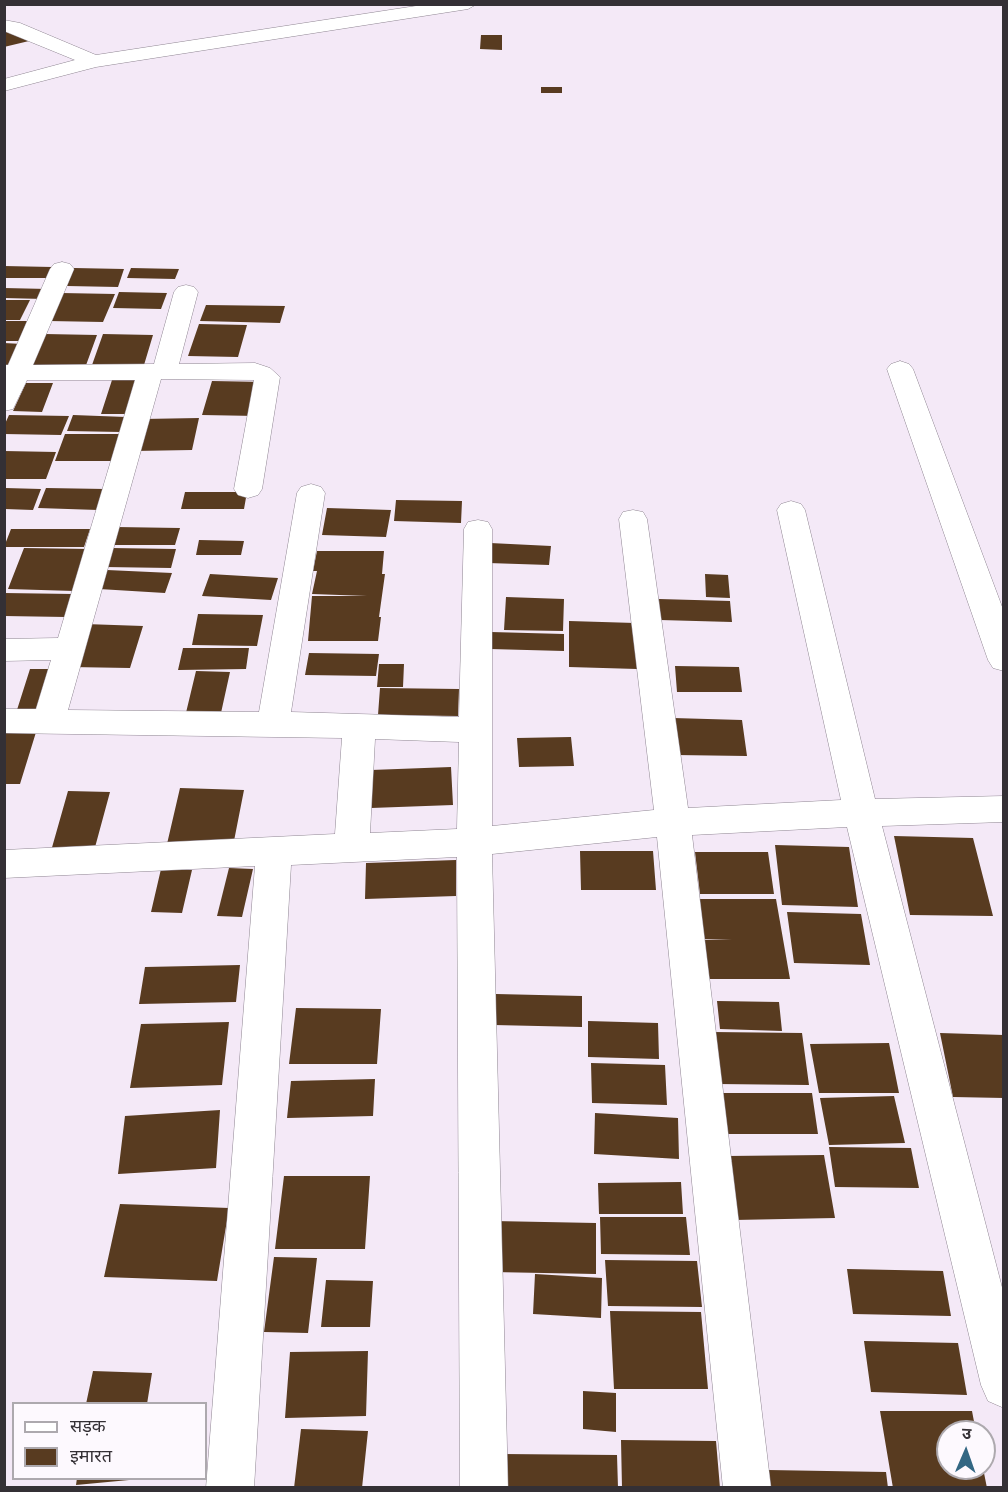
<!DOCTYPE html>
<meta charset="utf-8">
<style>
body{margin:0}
#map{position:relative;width:1008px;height:1492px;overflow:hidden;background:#f4e9f7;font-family:Cabin,"Noto Sans Devanagari",sans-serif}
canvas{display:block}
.frame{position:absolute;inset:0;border:6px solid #343035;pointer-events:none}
.legend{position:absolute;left:12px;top:1402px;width:195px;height:78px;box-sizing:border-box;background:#fdf9fe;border:2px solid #ada9ae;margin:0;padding:8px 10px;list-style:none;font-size:18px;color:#343035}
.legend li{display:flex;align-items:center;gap:12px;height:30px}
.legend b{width:30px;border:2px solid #ada9ae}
.north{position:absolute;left:936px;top:1420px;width:60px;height:60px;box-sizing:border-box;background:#fdf9fe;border:2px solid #ada9ae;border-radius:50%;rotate:2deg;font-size:16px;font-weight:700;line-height:24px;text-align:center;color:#343035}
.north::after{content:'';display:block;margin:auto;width:21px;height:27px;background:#336783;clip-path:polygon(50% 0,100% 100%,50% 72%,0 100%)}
</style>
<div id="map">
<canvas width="1008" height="1492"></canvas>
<div class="frame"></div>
<ul class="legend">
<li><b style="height:8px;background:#fff"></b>सड़क</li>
<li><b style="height:16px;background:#583b20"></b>इमारत</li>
</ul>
<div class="north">उ</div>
</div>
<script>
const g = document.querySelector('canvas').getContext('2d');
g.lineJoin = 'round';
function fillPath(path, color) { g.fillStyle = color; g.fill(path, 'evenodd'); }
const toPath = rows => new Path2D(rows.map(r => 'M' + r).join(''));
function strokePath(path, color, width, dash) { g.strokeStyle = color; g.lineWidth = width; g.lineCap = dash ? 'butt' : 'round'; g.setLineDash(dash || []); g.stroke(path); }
const building = toPath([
 [9,31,29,41,4,47,4,32],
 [481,35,502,35,502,50,480,49],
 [541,87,562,87,562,93,541,93],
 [4,266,52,267,47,278,4,278],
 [74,268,124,269,118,287,67,286],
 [131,268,179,269,175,279,127,278],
 [4,288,48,289,44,299,4,298],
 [119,292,167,293,161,309,113,308],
 [61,293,115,294,103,322,49,321],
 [4,300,30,300,20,320,4,320],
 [206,305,285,306,280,323,200,321],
 [4,321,27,321,19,341,4,341],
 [199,324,247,325,238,357,188,356],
 [45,334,97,335,85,368,31,367],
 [103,334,153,335,144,365,92,365],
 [4,343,22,344,11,367,4,367],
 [112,380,140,380,130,414,101,414],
 [212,381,265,382,257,416,202,415],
 [26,383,53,383,42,412,13,411],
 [9,415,69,416,61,435,4,434,4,426],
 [73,415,126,417,121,432,67,431],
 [199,418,192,450,134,451,143,419],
 [65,434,124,434,116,461,55,461],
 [4,451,56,452,46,479,4,479],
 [5,488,41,489,33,510,5,509],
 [46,488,105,489,98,510,38,508],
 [185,492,247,492,244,509,181,509],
 [396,500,462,501,461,523,394,521],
 [327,508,391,510,386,537,322,535],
 [116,527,180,528,175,545,110,545],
 [11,529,90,529,84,547,4,547],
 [199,540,244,541,241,555,196,555],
 [490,543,551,546,549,565,488,563],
 [24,548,89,549,74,591,8,589],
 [111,548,176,549,171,568,105,567],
 [317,551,384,551,382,574,385,574,379,617,381,617,378,641,308,641,312,596,367,596,312,594,317,571,313,571],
 [107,570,172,573,165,593,99,589],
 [210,574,278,578,271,600,202,596],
 [705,574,728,575,730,598,706,597],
 [4,593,73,594,66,617,4,616],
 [506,597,564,599,563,631,504,630],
 [659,599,730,601,732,622,660,620],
 [198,614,263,615,257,646,192,645],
 [569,621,635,623,637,669,569,667],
 [85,624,143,626,130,668,71,667],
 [491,632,564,634,564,651,490,649],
 [183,648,249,648,246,669,178,670],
 [309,653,379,654,376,676,305,675],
 [379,664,404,664,403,687,377,687],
 [675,666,739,667,742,692,677,692],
 [30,669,54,669,40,713,16,713],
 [196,671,230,672,219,722,184,721],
 [380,688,459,689,458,716,378,715],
 [673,718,742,720,747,756,676,755],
 [4,729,37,729,20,784,4,784],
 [571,737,574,766,519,767,517,738],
 [451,767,453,805,371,808,371,770],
 [180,788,244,790,233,846,167,844],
 [68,791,110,792,94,851,51,851],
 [894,836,973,838,993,916,910,915],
 [775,845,849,847,858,907,782,905],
 [580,851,653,851,656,890,581,890],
 [695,852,768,852,774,894,700,894],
 [456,860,456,896,365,899,366,863],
 [229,868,253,869,242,917,217,916],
 [161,869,192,870,182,913,151,912],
 [692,899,776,899,790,979,701,979,698,940,732,939,697,939],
 [787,912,861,914,870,965,794,963],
 [240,965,236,1002,139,1004,145,967],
 [496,994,582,996,582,1027,494,1025],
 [717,1001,779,1002,782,1031,720,1029],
 [296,1008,381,1009,377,1064,289,1064],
 [588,1021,658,1023,659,1059,588,1057],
 [229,1022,222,1085,130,1088,141,1024],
 [713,1032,802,1033,809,1085,718,1084],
 [940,1033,1004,1035,1004,1098,953,1097],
 [889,1043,899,1093,819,1093,810,1044],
 [591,1063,665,1065,667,1105,592,1103],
 [375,1079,373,1116,287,1118,291,1081],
 [719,1093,812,1093,818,1134,723,1134],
 [894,1096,905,1143,829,1145,820,1098],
 [220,1110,216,1168,118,1174,125,1116],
 [595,1113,678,1118,679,1159,594,1154],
 [829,1147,911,1148,919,1188,835,1187],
 [824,1155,835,1218,734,1220,727,1156],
 [284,1176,370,1176,365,1249,275,1249],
 [681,1182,683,1214,599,1214,598,1183],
 [120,1204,229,1208,217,1281,104,1277],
 [600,1217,686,1217,690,1255,601,1254],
 [493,1221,596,1223,596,1274,492,1272],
 [274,1257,317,1258,308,1333,264,1332],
 [605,1260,697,1261,702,1307,608,1306],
 [847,1269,943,1271,951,1316,853,1314],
 [535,1274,602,1278,601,1318,533,1314],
 [326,1280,373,1281,370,1327,321,1327],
 [610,1311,701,1312,708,1389,614,1389],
 [864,1341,958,1343,967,1395,871,1392],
 [368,1351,366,1416,285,1418,290,1352],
 [93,1371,152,1373,147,1404,86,1404],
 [583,1391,616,1393,616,1432,583,1429],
 [880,1411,972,1411,976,1432,948,1432,948,1468,983,1468,987,1488,893,1488],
 [301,1429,368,1431,362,1488,294,1488],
 [621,1440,716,1441,720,1488,622,1488],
 [502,1454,617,1455,618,1488,501,1488],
 [768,1470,886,1472,888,1488,770,1488],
 [77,1478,129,1478,129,1480,76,1485]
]);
const minor = toPath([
 [429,4,477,4,468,9,96,67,4,91,4,79,75,60,4,31,4,20,20,23,96,55,429,4],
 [62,262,70,264,74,269,33,365,154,364,174,292,178,287,186,285,194,287,198,292,179,364,255,363,270,368,280,377,262,489,258,495,248,498,238,495,234,489,254,380,161,379,68,710,259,712,297,493,301,487,311,484,321,487,325,493,291,712,459,717,464,529,468,522,478,520,488,522,492,529,492,826,654,810,619,519,623,512,633,510,643,512,647,519,688,808,841,800,777,510,781,504,791,501,801,504,805,510,875,799,1004,796,1004,822,882,826,1004,1295,1004,1408,988,1401,981,1385,847,827,692,835,771,1488,723,1488,657,837,492,854,508,1488,460,1488,457,857,291,865,254,1488,206,1488,255,866,4,878,4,850,335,834,342,738,4,733,4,709,36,709,51,660,4,661,4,639,58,638,135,380,27,380,13,409,4,411,4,365,8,365,50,269,54,264,62,262],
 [375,739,459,742,457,829,370,833,375,739],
 [900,361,909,364,913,369,1004,612,1004,671,993,668,988,660,887,369,891,364,900,361]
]);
fillPath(building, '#583b20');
strokePath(minor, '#8f8692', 1);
fillPath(minor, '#fff');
</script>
